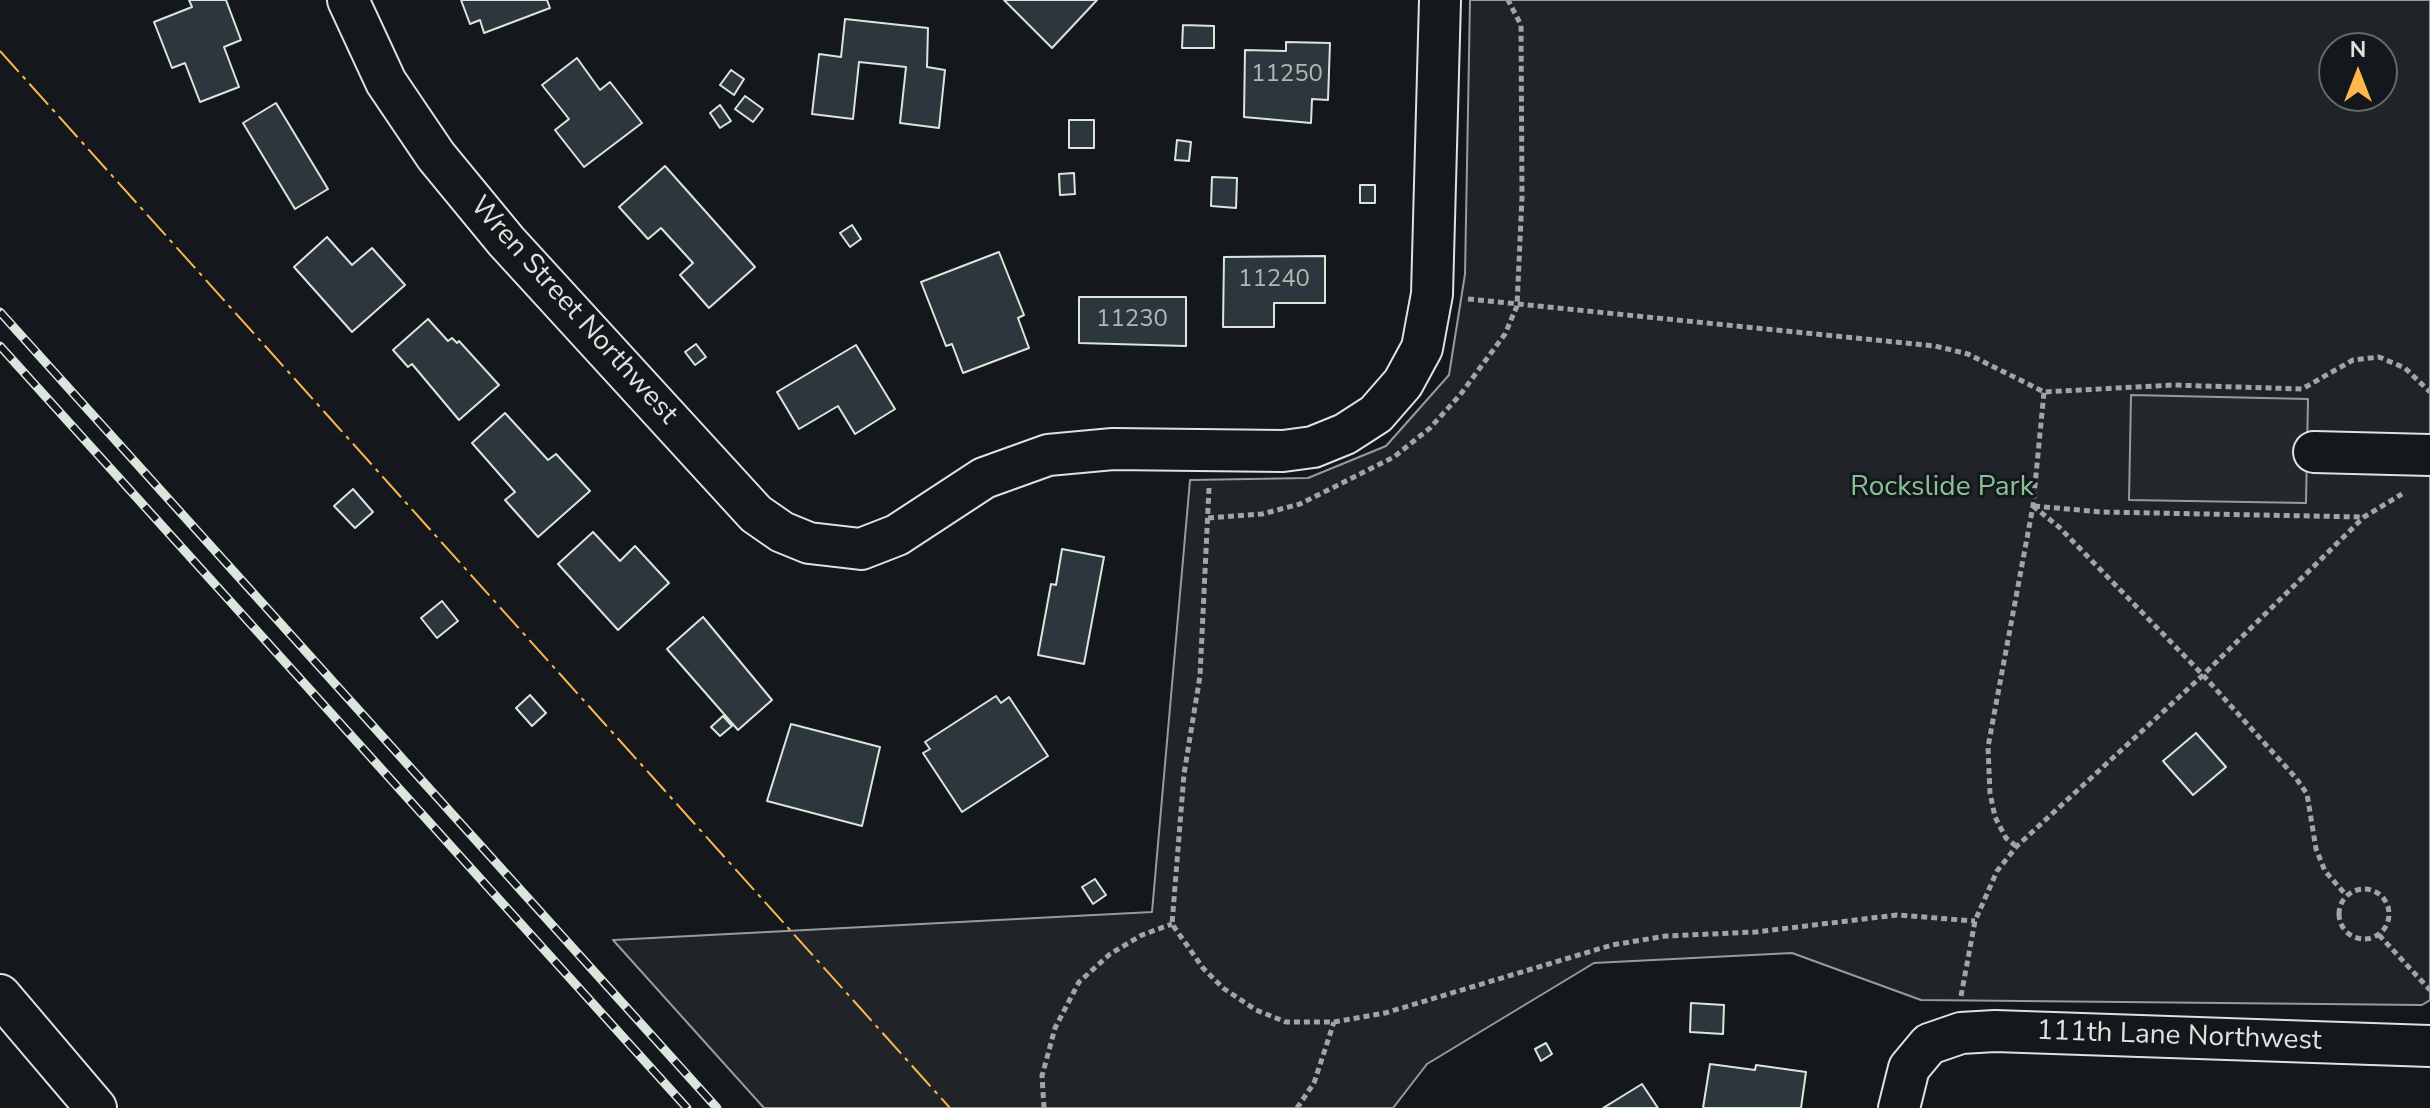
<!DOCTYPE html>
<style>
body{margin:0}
#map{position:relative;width:2430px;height:1108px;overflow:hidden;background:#14181c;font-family:"Nunito Sans",sans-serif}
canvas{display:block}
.north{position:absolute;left:2318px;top:32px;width:80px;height:80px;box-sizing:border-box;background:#14181c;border:2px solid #626a69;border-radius:50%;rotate:0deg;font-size:22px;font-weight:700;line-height:32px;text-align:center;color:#d8e6dc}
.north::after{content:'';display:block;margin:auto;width:28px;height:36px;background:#ffb74d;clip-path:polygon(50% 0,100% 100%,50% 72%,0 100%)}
</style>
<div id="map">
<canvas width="2430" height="1108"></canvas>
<div class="north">N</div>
</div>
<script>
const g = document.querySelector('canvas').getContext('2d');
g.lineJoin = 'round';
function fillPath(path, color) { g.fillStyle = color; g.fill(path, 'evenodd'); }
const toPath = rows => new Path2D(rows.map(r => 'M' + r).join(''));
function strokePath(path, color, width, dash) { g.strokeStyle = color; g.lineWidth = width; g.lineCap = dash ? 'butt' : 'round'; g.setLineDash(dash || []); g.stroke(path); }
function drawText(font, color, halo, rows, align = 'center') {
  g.font = font + ' "Nunito Sans",sans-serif'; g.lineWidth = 6; g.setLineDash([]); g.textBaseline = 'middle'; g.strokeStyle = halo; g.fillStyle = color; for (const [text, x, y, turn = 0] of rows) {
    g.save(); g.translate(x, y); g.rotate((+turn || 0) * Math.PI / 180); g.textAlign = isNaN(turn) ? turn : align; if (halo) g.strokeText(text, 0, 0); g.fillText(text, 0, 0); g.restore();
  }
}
const green = toPath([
 [1470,0,2430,0,2430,1000,2422,1005,1921,1000,1792,953,1594,963,1427,1064,1393,1108,764,1108,613,940,1152,912,1190,480,1308,478,1386,446,1449,375,1465,274,1470,0],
 [2334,48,2382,48,2382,96,2334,96,2334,48]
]);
const parking = toPath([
 [2131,395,2308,399,2306,503,2129,500,2131,395]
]);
const building = toPath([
 [189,0,226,0,241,40,224,47,239,87,200,102,185,63,172,68,154,22,192,7,189,0],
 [461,0,547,0,550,8,484,33,480,20,470,24,461,0],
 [1004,0,1097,0,1052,48,1004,0],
 [845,19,928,28,927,67,945,70,939,128,900,123,906,67,859,62,853,119,812,114,819,54,841,57,845,19],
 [1183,25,1214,26,1214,48,1182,48,1183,25],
 [1286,42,1330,43,1328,100,1312,99,1311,123,1244,117,1245,50,1286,51,1286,42],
 [577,58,600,90,610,82,642,123,584,167,555,130,569,119,542,85,577,58],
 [731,70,744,79,734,95,720,85,731,70],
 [745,96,763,109,753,122,735,109,745,96],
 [276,103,328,189,295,209,243,123,276,103],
 [720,105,731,121,720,128,710,113,720,105],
 [1069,120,1094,120,1094,148,1069,148,1069,120],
 [1177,140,1191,142,1189,161,1175,160,1177,140],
 [665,166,755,267,709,308,680,275,693,263,661,228,648,239,619,207,665,166],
 [1074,173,1075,194,1060,195,1059,174,1074,173],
 [1212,177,1237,178,1236,208,1211,206,1212,177],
 [1360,185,1375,185,1375,203,1360,203,1360,185],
 [852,225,861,239,850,247,840,233,852,225],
 [327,237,352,265,372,248,405,285,352,332,294,267,327,237],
 [999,252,1024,315,1018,318,1029,348,963,373,952,344,946,346,921,282,999,252],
 [1325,256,1325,303,1274,303,1274,327,1223,327,1224,257,1325,256],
 [1079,297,1186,297,1186,346,1079,343,1079,297],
 [428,319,448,341,452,338,457,343,459,341,499,385,459,420,412,364,408,367,393,350,428,319],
 [696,344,706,357,695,365,685,352,696,344],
 [856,345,895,409,855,434,838,406,799,429,777,392,856,345],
 [505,413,548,460,556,454,590,491,538,537,505,500,515,492,472,443,505,413],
 [353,489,373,512,355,528,334,506,353,489],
 [593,532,620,561,635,546,669,583,618,630,558,564,593,532],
 [1062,549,1104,557,1084,664,1038,655,1051,584,1056,585,1062,549],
 [442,601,458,621,437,638,421,618,442,601],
 [703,617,772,700,738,730,667,649,703,617],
 [530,695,546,713,532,726,516,708,530,695],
 [996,696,1001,703,1009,697,1048,756,962,812,923,753,930,749,925,742,996,696],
 [723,716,732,726,720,736,711,727,723,716],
 [791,724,880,747,862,826,767,801,791,724],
 [2196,733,2226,767,2193,795,2163,761,2196,733],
 [1095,879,1106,895,1093,904,1082,887,1095,879],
 [1691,1003,1724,1005,1723,1034,1690,1032,1691,1003],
 [1546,1043,1552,1054,1541,1061,1535,1049,1546,1043],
 [1710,1064,1755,1070,1756,1065,1806,1072,1801,1108,1703,1108,1710,1064],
 [1642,1084,1658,1108,1603,1108,1642,1084]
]);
const path = toPath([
 [1468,299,1935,346,1968,354,2044,392,2173,385,2302,389,2353,360,2379,357,2405,368,2430,392],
 [1209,488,1200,676,1184,774,1172,924,1203,968,1223,988,1256,1010,1286,1022,1334,1022,1385,1013,1612,945,1666,936,1756,932,1897,915,1975,921],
 [2033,506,2059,527,2203,675,2296,778,2307,794,2316,849,2325,871,2346,895],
 [2034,506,2101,512,2363,517],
 [1208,518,1262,514,1300,504,1394,457,1430,428,1460,395,1505,334,1517,306,1522,197,1521,25,1508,0],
 [2016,846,2006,838,1995,817,1990,793,1988,747,2033,506,2044,392],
 '2339 914a25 25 0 1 1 50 0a25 25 0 1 1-50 0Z',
 [2379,935,2430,990],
 [1961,996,1975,921,1997,871,2017,846,2203,675,2364,517,2402,494],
 [1044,1108,1042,1076,1055,1028,1079,982,1110,954,1142,935,1172,924],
 [1297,1108,1314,1083,1334,1022]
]);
const minor = toPath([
 [348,0,386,82,436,156,506,241,756,514,782,532,809,543,861,549,897,535,984,478,1048,455,1113,449,1283,451,1313,447,1345,434,1376,414,1403,383,1422,348,1432,294,1440,0],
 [2314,452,2430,455],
 [0,995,96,1108],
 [1899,1108,1909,1068,1929,1044,1961,1033,1995,1031,2430,1046]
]);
const rail = toPath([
 [0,312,717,1108],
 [0,346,687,1108]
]);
const power = toPath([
 [0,51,950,1108]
]);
const numberNames = [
 ["11250",1287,75],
 ["11240",1274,280],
 ["11230",1132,320]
];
const streetNames = [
 ["Wren Street Northwest",573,311,48],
 ["111th Lane Northwest",2179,1037,2]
];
const parkNames = [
 ["Rockslide Park",1942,488]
];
fillPath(green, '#202428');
strokePath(green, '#939e99', 2);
fillPath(parking, '#24282b');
strokePath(parking, '#939e99', 2);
fillPath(building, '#2c363c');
strokePath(building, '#d8e6dc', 2);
strokePath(minor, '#d8e6dc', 44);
strokePath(path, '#9da8a2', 5, [6, 4]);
strokePath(minor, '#14181c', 40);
strokePath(rail, '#d8e6dc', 9);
strokePath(rail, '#14181c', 6, [18]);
strokePath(power, '#ffb74d', 2, [28, 6, 4, 6]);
drawText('24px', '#adbab4', null, numberNames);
drawText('28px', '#d8e6dc', '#14181c', streetNames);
drawText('28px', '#8ac095', '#14181c', parkNames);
</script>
